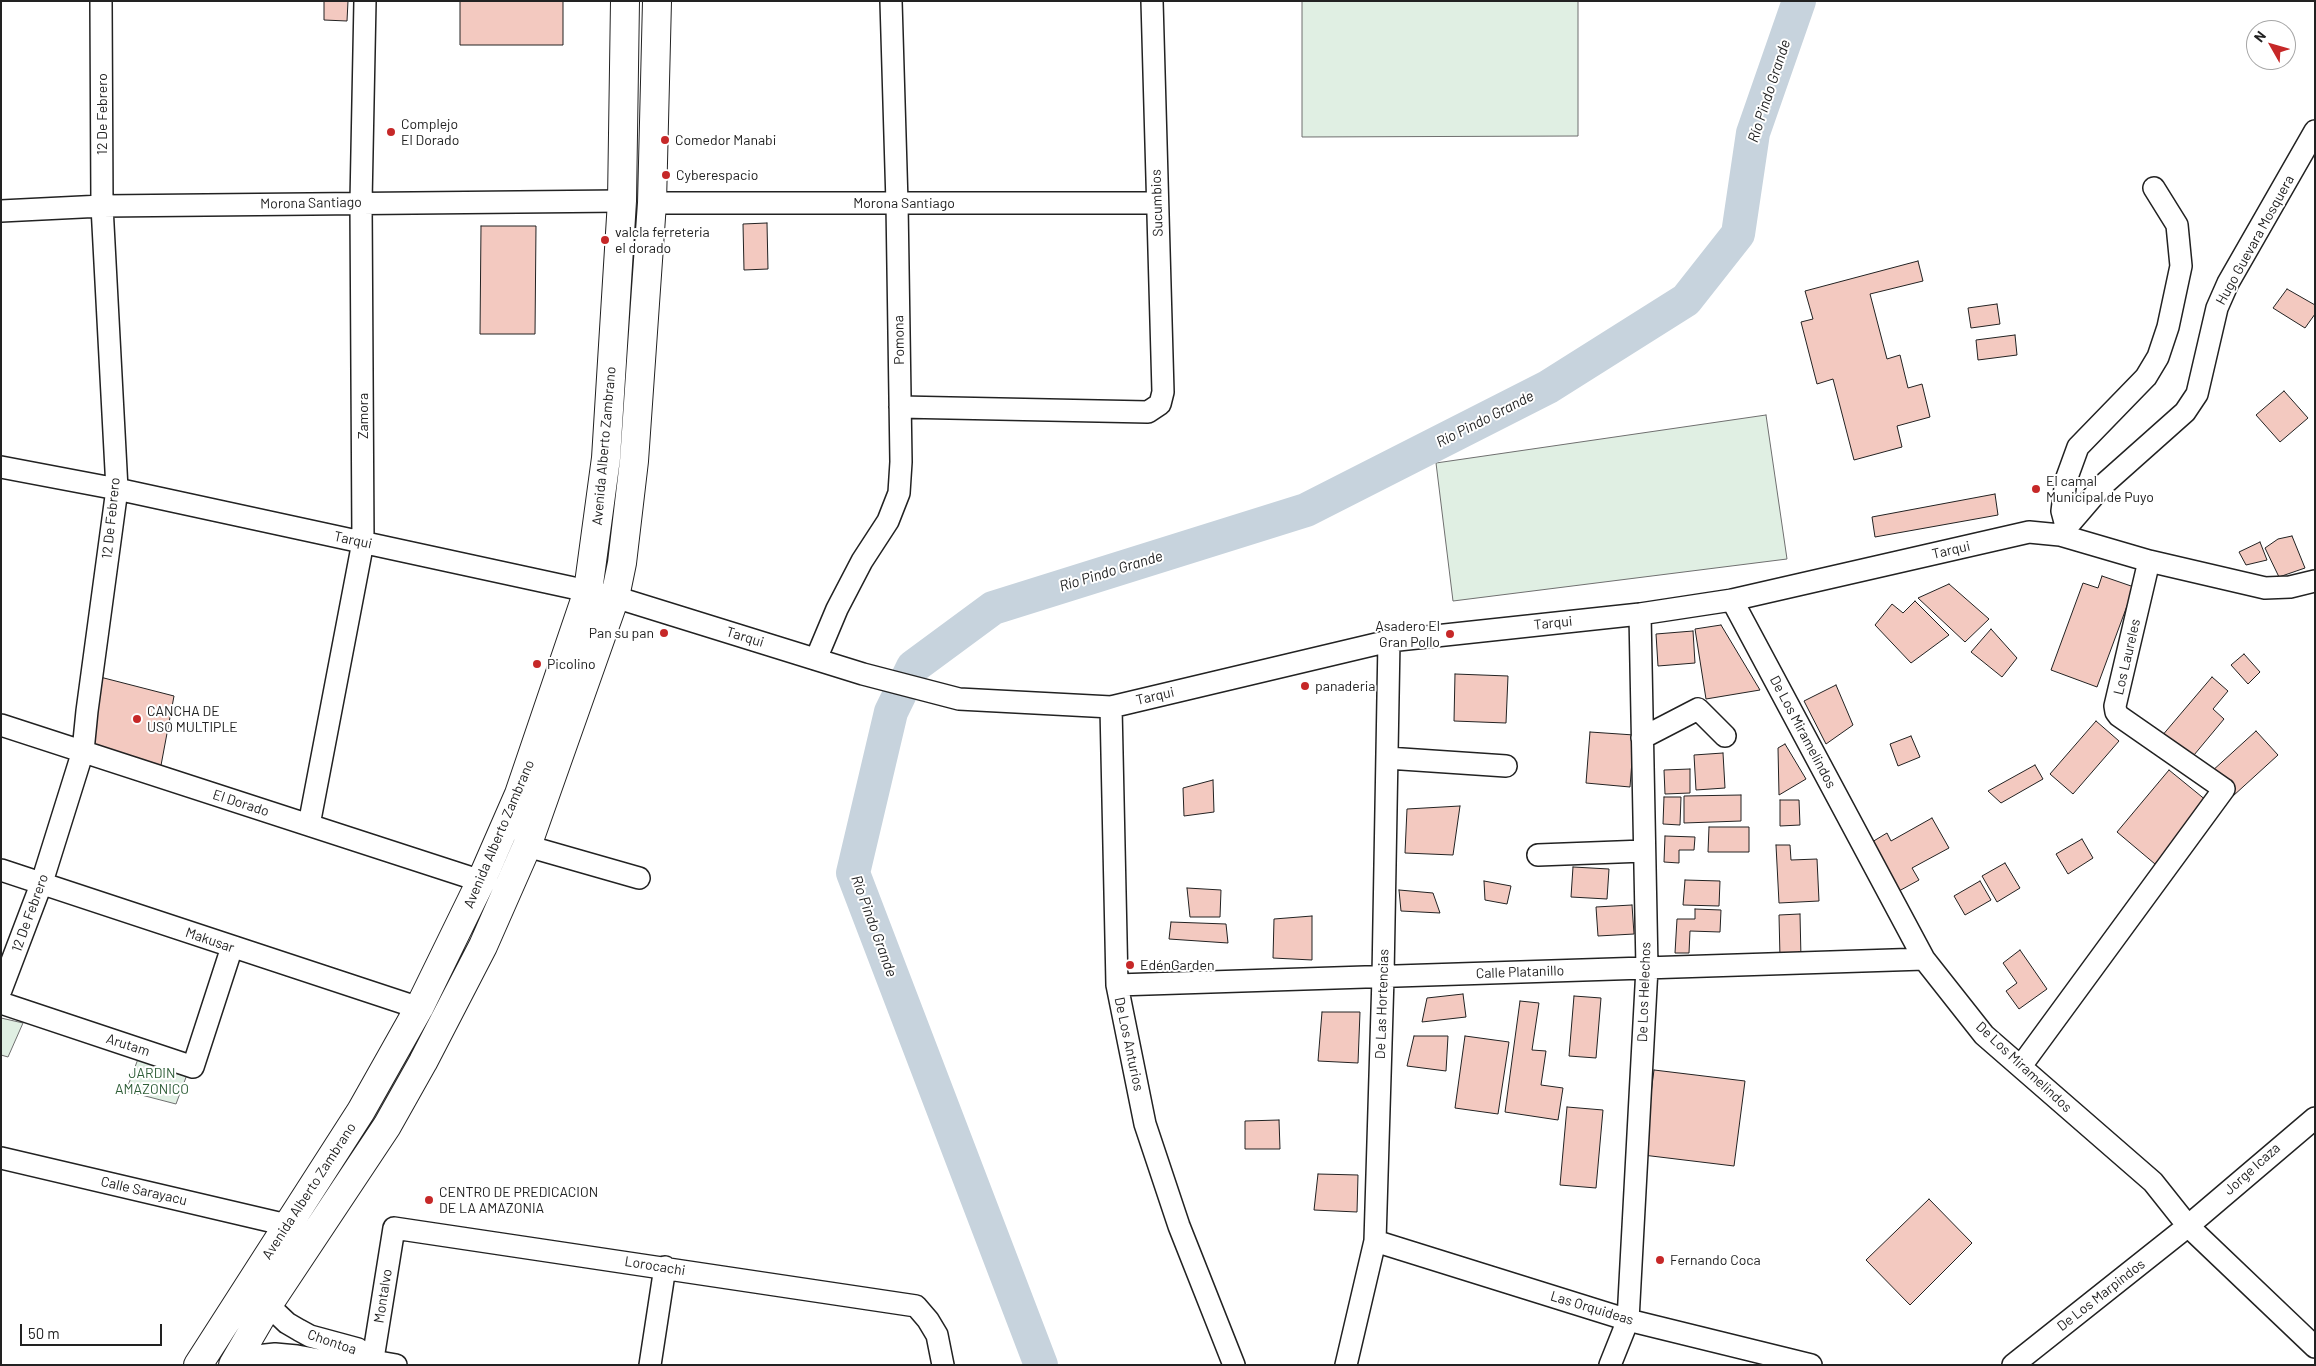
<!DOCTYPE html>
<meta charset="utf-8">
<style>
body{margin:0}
#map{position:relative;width:2316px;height:1366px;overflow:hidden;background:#fff;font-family:Barlow,sans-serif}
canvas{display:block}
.frame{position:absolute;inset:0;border:2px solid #222;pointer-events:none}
.north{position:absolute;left:2246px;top:20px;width:50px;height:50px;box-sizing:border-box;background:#fff;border:1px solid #a7a7a7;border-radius:50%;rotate:308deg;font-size:14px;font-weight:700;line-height:20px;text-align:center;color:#222}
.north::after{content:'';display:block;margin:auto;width:18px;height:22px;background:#c62828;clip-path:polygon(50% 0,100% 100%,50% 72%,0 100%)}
.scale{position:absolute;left:20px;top:1324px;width:142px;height:22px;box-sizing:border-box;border:2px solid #222;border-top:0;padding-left:6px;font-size:15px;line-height:18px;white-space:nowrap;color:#222;-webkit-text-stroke:4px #fff;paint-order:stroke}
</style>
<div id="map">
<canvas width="2316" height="1366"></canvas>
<div class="frame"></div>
<div class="north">N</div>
<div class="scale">50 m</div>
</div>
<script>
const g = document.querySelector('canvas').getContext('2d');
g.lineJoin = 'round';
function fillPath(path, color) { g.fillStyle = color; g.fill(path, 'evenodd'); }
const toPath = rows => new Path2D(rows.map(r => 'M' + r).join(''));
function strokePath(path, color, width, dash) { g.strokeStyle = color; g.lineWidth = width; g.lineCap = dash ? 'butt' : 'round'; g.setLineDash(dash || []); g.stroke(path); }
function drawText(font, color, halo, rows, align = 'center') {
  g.font = font + ' Barlow,sans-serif'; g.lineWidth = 4; g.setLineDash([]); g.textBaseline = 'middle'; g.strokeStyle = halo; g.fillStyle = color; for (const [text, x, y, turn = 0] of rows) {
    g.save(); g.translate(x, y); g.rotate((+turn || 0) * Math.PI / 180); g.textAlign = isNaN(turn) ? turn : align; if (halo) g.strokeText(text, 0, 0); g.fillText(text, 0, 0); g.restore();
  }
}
const green = toPath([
 [1302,1,1578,1,1578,136,1302,137,1302,1],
 [1766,415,1787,559,1453,601,1436,463,1766,415],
 [1,1018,23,1023,8,1057,1,1055,1,1018],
 [138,1059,188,1072,176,1104,126,1091,138,1059]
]);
const river = toPath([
 [1041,1365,853,873,891,712,913,667,993,608,1306,510,1548,387,1686,300,1738,234,1753,133,1799,1]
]);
const building = toPath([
 [324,1,348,1,347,21,324,20,324,1],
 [460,1,563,1,563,45,460,45,460,1],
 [767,223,768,269,744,270,743,224,767,223],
 [481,226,536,226,535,334,480,334,481,226],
 [1918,261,1923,281,1870,294,1887,359,1900,355,1908,388,1922,384,1930,417,1897,426,1902,447,1854,460,1833,379,1817,384,1801,322,1813,319,1805,291,1918,261],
 [2287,289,2315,305,2315,314,2305,328,2273,308,2287,289],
 [1997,304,2000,324,1971,328,1968,308,1997,304],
 [2015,335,2017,355,1978,360,1976,340,2015,335],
 [2284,391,2308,418,2280,442,2256,415,2284,391],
 [2034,485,2038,485,2039,492,2034,493,2034,485],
 [1995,494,1998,515,1875,537,1872,517,1995,494],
 [2292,536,2305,568,2279,577,2265,548,2278,539,2292,536],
 [2260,542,2267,560,2246,565,2239,552,2260,542],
 [2102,576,2134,587,2097,687,2051,670,2083,583,2098,588,2102,576],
 [1949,584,1989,619,1965,642,1918,598,1949,584],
 [1915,601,1949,635,1911,663,1875,625,1892,604,1903,613,1915,601],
 [1721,625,1760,690,1706,699,1695,629,1721,625],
 [1991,629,2017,658,2002,677,1971,652,1991,629],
 [1693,631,1695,663,1658,666,1656,634,1693,631],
 [2244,654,2260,672,2248,684,2231,665,2244,654],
 [1455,674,1508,676,1506,723,1454,721,1455,674],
 [100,677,174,696,159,776,90,745,100,677],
 [2212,677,2228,691,2213,709,2224,719,2189,761,2161,737,2212,677],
 [1836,685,1853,725,1826,744,1804,701,1836,685],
 [2096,721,2119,741,2073,794,2050,774,2096,721],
 [2256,731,2278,755,2233,796,2211,772,2256,731],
 [1590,732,1634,735,1630,787,1586,783,1590,732],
 [1911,736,1920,757,1898,766,1890,744,1911,736],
 [1785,744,1806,779,1779,795,1778,748,1785,744],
 [1723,753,1725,788,1696,790,1694,755,1723,753],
 [2035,765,2043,779,2001,803,1988,791,2035,765],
 [1690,769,1690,793,1665,794,1664,770,1690,769],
 [2169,770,2207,801,2155,864,2117,832,2169,770],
 [1213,780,1214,812,1184,816,1183,788,1213,780],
 [1741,795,1741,821,1684,823,1684,796,1741,795],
 [1664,797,1681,797,1680,825,1663,824,1664,797],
 [1780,800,1799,800,1800,825,1780,826,1780,800],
 [1460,806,1453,855,1405,853,1407,809,1460,806],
 [1932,818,1949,848,1912,868,1919,880,1899,891,1872,842,1887,833,1891,841,1932,818],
 [1709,827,1749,827,1749,852,1708,852,1709,827],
 [1665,836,1695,837,1694,850,1679,850,1679,863,1664,862,1665,836],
 [2082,839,2093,858,2068,874,2056,854,2082,839],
 [1776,845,1790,845,1791,860,1817,859,1819,901,1779,903,1776,845],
 [2005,863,2020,888,1997,902,1982,876,2005,863],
 [1573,867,1609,869,1607,899,1571,897,1573,867],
 [1685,880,1720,881,1719,906,1683,905,1685,880],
 [1484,881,1511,886,1507,904,1485,900,1484,881],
 [1980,881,1991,900,1965,915,1954,896,1980,881],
 [1187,888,1221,890,1220,917,1190,917,1187,888],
 [1399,890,1433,893,1440,913,1401,911,1399,890],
 [1632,905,1634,934,1598,936,1596,907,1632,905],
 [1695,909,1721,910,1720,932,1690,931,1689,953,1675,953,1677,919,1695,919,1695,909],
 [1800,914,1801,958,1780,958,1779,915,1800,914],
 [1312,916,1312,960,1273,958,1274,919,1312,916],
 [1171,922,1226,924,1228,943,1169,939,1171,922],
 [2020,950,2047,989,2019,1009,2006,991,2017,983,2003,963,2020,950],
 [1463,994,1466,1017,1422,1022,1427,998,1463,994],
 [1574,996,1601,998,1596,1058,1569,1056,1574,996],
 [1520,1001,1539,1003,1532,1050,1546,1051,1541,1085,1563,1088,1558,1120,1505,1112,1520,1001],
 [1322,1012,1360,1012,1358,1063,1318,1061,1322,1012],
 [1414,1036,1448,1036,1446,1071,1407,1066,1414,1036],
 [1465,1036,1509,1042,1498,1114,1455,1108,1465,1036],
 [1654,1070,1745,1081,1734,1166,1643,1155,1654,1070],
 [1567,1107,1603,1110,1596,1188,1560,1185,1567,1107],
 [1279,1120,1280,1149,1245,1149,1245,1121,1279,1120],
 [1318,1174,1358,1175,1357,1212,1314,1210,1318,1174],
 [1929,1199,1972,1243,1910,1305,1866,1260,1929,1199]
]);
const minor = toPath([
 [652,203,1157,203],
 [1,211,102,206,622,201],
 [900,407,1148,412,1160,404,1163,392,1152,1],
 [1,467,117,489,615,597,863,674,959,699,1111,707,1389,641,1640,614,1732,600,2029,532,2060,535,2149,561,2265,588,2290,587,2315,581],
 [2066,526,2062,511,2066,480,2078,447,2146,377,2158,357,2168,327,2181,266,2177,225,2154,188],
 [2060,535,2103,485,2185,412,2197,394,2217,308,2228,283,2315,131],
 [1732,600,1924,959,1984,1035,2153,1182,2188,1226,2315,1347],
 [816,659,837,609,862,561,888,521,899,493,901,462,897,203,891,1],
 [1111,707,1117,985,1145,1124,1179,1226,1234,1365],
 [1,725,481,881],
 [1642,738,1698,709,1725,736],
 [1387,758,1506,766],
 [309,825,363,542,361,202,365,1],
 [527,846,639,878],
 [1538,855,1644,851],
 [1,870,419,1008],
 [1117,985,1924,959],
 [1,990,42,882,83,751,87,711,117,489,102,206,101,1],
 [1,1003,193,1067,232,947],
 [2021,1066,2224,789,2119,716,2116,712,2115,706,2149,561],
 [1,1158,287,1225],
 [1375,1241,1628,1320,1811,1365],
 [268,1305,287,1323,299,1330,310,1336,358,1349,373,1361],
 [237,1358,275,1354,297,1356,346,1365],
 [360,1365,373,1361,396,1365],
 [372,1365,394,1228,916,1306,928,1320,937,1335,943,1365],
 [650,1365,665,1267],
 [1346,1365,1375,1241,1383,977,1389,641],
 [1610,1365,1628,1320,1647,968,1640,614],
 [2013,1365,2188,1226,2315,1118]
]);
const highway = toPath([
 [198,1365,361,1111,419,1008,481,881,519,794,588,591,606,458,622,201,625,1],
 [233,1365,268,1305,387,1126,423,1062,483,946,527,846,615,597,622,563,634,461,652,203,657,1]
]);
const markers = [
 [391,132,5,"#c62828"],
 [665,140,5,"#c62828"],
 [666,175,5,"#c62828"],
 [605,240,5,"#c62828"],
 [2036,489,5,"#c62828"],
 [664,633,5,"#c62828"],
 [1450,634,5,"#c62828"],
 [537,664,5,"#c62828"],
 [1305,686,5,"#c62828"],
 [137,719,5,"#c62828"],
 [1130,965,5,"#c62828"],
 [429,1200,5,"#c62828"],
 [1660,1260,5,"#c62828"]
];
const streetNames = [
 ["12 De Febrero",102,114,-90],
 ["Morona Santiago",311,203,-1],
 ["Morona Santiago",904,203],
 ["Sucumbios",1157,203,-92],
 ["Hugo Guevara Mosquera",2255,240,-61],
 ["Pomona",899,340,-91],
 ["Zamora",363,416,-90],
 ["Avenida Alberto Zambrano",604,446,-85],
 ["12 De Febrero",111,518,-84],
 ["Tarqui",353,540,12],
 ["Tarqui",1951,550,-13],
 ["Tarqui",1553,623,-6],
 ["Tarqui",745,637,17],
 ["Los Laureles",2127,657,-77],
 ["Tarqui",1155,696,-13],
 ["De Los Miramelindos",1803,732,62],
 ["El Dorado",241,803,18],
 ["Avenida Alberto Zambrano",499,834,-67],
 ["12 De Febrero",30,913,-70],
 ["Makusar",210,940,19],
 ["Calle Platanillo",1520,972,-2],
 ["De Los Helechos",1644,992,-88],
 ["De Las Hortencias",1382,1004,-88],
 ["De Los Anturios",1129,1044,78],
 ["Arutam",128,1045,18],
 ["De Los Miramelindos",2024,1067,43],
 ["Jorge Icaza",2252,1169,-42],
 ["Calle Sarayacu",144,1191,13],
 ["Avenida Alberto Zambrano",309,1191,-57],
 ["Lorocachi",655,1266,9],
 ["De Los Marpindos",2101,1295,-38],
 ["Montalvo",383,1296,-81],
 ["Las Orquideas",1592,1308,17],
 ["Chontoa",332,1342,19]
];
const poiNames = [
 ["Complejo",401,124],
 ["El Dorado",401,140],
 ["Comedor Manabi",675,140],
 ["Cyberespacio",676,175],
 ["valcla ferreteria",615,232],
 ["el dorado",615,248],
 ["El camal",2046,481],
 ["Municipal de Puyo",2046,497],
 ["Asadero El",1440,626,"right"],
 ["Gran Pollo",1440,642,"right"],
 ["Pan su pan",654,633,"right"],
 ["Picolino",547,664],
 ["panaderia",1315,686],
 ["CANCHA DE",147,711],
 ["USO MULTIPLE",147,727],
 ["EdénGarden",1140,965],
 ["CENTRO DE PREDICACION",439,1192],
 ["DE LA AMAZONIA",439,1208],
 ["Fernando Coca",1670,1260]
];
const parkNames = [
 ["JARDIN",152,1073],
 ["AMAZONICO",152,1089]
];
const waterNames = [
 ["Río Pindo Grande",1769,91,-72],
 ["Río Pindo Grande",1485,419,-27],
 ["Río Pindo Grande",1111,571,-17],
 ["Río Pindo Grande",874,926,70]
];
fillPath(green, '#e0efe3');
strokePath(green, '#6f6f6f', 1);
strokePath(river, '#c7d3dd', 34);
fillPath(building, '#f3c9c0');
strokePath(building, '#222', 1);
strokePath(minor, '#222', 24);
strokePath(highway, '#222', 30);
strokePath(minor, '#fff', 21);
strokePath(highway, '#fff', 28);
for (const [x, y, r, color] of markers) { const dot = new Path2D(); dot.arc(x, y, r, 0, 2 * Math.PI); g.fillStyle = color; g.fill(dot); strokePath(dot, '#fff', 2); }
drawText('14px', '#222', '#fff', streetNames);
drawText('14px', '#222', '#fff', poiNames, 'left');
drawText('14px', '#2f5e38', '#fff', parkNames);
drawText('italic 15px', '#222', '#fff', waterNames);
</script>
